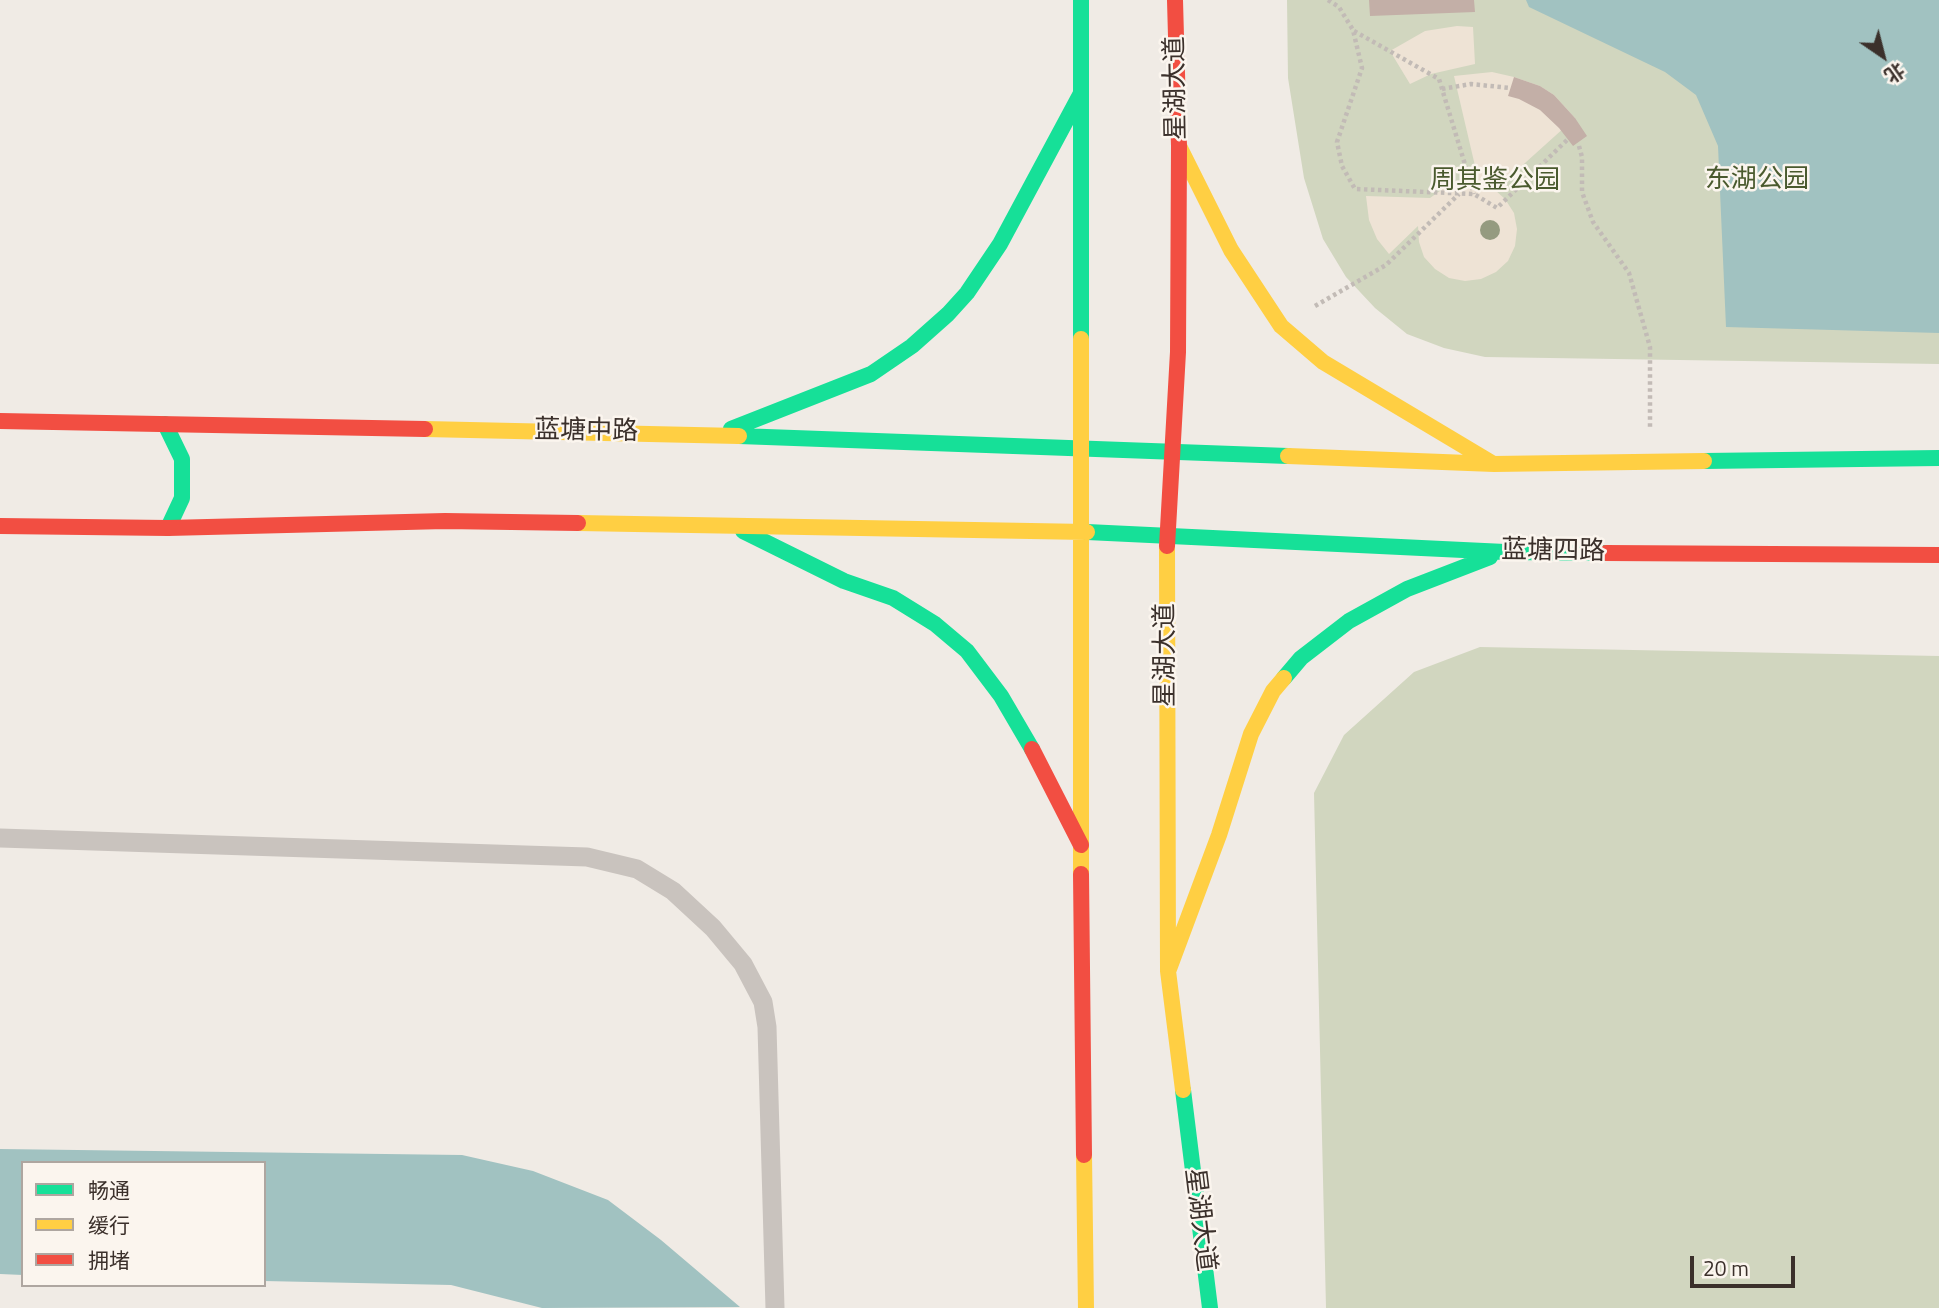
<!DOCTYPE html>
<meta charset="utf-8">
<style>
body{margin:0}
#map{position:relative;width:1939px;height:1308px;overflow:hidden;background:#f0ebe5;font-family:"Titillium Web","Noto Sans SC",sans-serif}
canvas{display:block}
.legend{position:absolute;left:21px;top:1161px;width:245px;height:126px;box-sizing:border-box;background:#fbf5ee;border:2px solid #aea6a0;margin:0;padding:9px 12px;list-style:none;font-size:21px;color:#3b302b}
.legend li{display:flex;align-items:center;gap:14px;height:35px}
.legend b{width:35px;border:2px solid #aea6a0}
.north{position:absolute;left:1848px;top:21px;width:70px;height:70px;-webkit-text-stroke:5px #fbf5ee;paint-order:stroke;rotate:145deg;font-size:19px;font-weight:700;line-height:28px;text-align:center;color:#3b302b}
.north::after{content:'';display:block;margin:auto;width:24px;height:32px;background:#3b302b;clip-path:polygon(50% 0,100% 100%,50% 72%,0 100%)}
.scale{position:absolute;left:1690px;top:1256px;width:105px;height:32px;box-sizing:border-box;border:4px solid #3b302b;border-top:0;padding-left:9px;font-size:21px;line-height:24px;white-space:nowrap;color:#3b302b;-webkit-text-stroke:5px #fbf5ee;paint-order:stroke}
</style>
<div id="map">
<canvas width="1939" height="1308"></canvas>
<ul class="legend">
<li><b style="height:9px;background:#16e098"></b>畅通</li>
<li><b style="height:9px;background:#ffcf43"></b>缓行</li>
<li><b style="height:9px;background:#f24e42"></b>拥堵</li>
</ul>
<div class="north">北</div>
<div class="scale">20 m</div>
</div>
<script>
const g = document.querySelector('canvas').getContext('2d');
g.lineJoin = 'round';
function fillPath(path, color) { g.fillStyle = color; g.fill(path, 'evenodd'); }
const toPath = rows => new Path2D(rows.map(r => 'M' + r).join(''));
function strokePath(path, color, width, dash) { g.strokeStyle = color; g.lineWidth = width; g.lineCap = dash ? 'butt' : 'round'; g.setLineDash(dash || []); g.stroke(path); }
function drawText(font, color, halo, rows, align = 'center') {
  g.font = font + ' "Titillium Web","Noto Sans SC",sans-serif'; g.lineWidth = 5; g.setLineDash([]); g.textBaseline = 'middle'; g.strokeStyle = halo; g.fillStyle = color; for (const [text, x, y, turn = 0] of rows) {
    g.save(); g.translate(x, y); g.rotate((+turn || 0) * Math.PI / 180); g.textAlign = isNaN(turn) ? turn : align; if (halo) g.strokeText(text, 0, 0); g.fillText(text, 0, 0); g.restore();
  }
}
const green = toPath([
 [1287,0,1939,0,1939,364,1485,357,1444,348,1407,334,1375,308,1346,277,1323,239,1304,178,1288,78],
 [1480,647,1939,656,1939,1308,1326,1308,1314,793,1344,735,1414,672]
]);
const plaza = toPath([
 [1457,26,1473,27,1475,64,1431,74,1410,84,1390,51,1425,31],
 [1492,72,1514,77,1540,86,1554,95,1575,118,1495,190,1505,199,1514,213,1517,229,1515,246,1508,261,1496,272,1481,279,1465,281,1449,278,1435,269,1424,257,1419,242,1418,226,1389,254,1377,239,1369,220,1366,196,1430,198,1447,186,1458,182,1479,183,1454,76]
]);
const water = toPath([
 [1526,0,1939,0,1939,333,1726,327,1718,146,1696,95,1665,72,1529,7],
 [0,1149,462,1155,533,1171,608,1200,661,1240,740,1307,542,1308,451,1285,264,1281,264,1163,23,1163,23,1275,0,1274]
]);
const building = toPath([
 [1369,0,1474,0,1475,12,1370,16],
 [1514,77,1540,86,1554,95,1575,118,1587,136,1573,146,1559,128,1540,110,1519,99,1508,96]
]);
const path = toPath([
 [1328,0,1339,7,1353,30,1362,68,1337,142,1342,166,1355,189,1474,194,1497,208,1567,140],
 [1354,31,1439,79,1474,194],
 [1442,89,1471,84,1510,88],
 [1579,146,1582,157,1582,192,1593,222,1629,273,1650,347,1650,427],
 [1315,306,1386,265,1459,194]
]);
const lane = toPath([
 [0,838,587,857,637,869,673,891,713,928,743,964,763,1002,767,1027,775,1308]
]);
const fast = toPath([
 [1081,0,1081,339],
 [165,424,182,459,182,498,168,528],
 [731,429,871,374,912,346,948,314,967,293,1000,244,1080,95],
 [739,436,1288,456],
 [1704,461,1939,458],
 [743,531,844,581,893,598,935,624,967,651,1001,696,1032,749],
 [1087,532,1505,552,1606,553],
 [1284,678,1301,658,1349,621,1407,589,1490,557],
 [1183,1090,1210,1308]
]);
const slow = toPath([
 [1179,146,1231,250,1281,326,1323,362,1492,463],
 [1081,339,1081,874],
 [425,429,739,436],
 [1288,456,1494,464,1704,461],
 [578,523,1087,532],
 [1167,546,1168,971,1183,1090],
 [1169,969,1219,835,1251,734,1273,691,1284,678],
 [1084,1155,1086,1308]
]);
const jam = toPath([
 [0,421,425,429],
 [0,526,168,528,445,521,578,523],
 [1167,546,1178,352,1179,146,1175,0],
 [1606,553,1939,555],
 [1032,749,1081,845],
 [1081,874,1084,1155]
]);
const trees = [
 [1490,230]
];
const streetNames = [
 ["星湖大道",1177,88,-91],
 ["蓝塘中路",586,432,1],
 ["蓝塘四路",1553,552,1],
 ["星湖大道",1167,655,-90],
 ["星湖大道",1199,1220,83]
];
const parkNames = [
 ["东湖公园",1757,181],
 ["周其鉴公园",1495,182]
];
fillPath(green, '#d1d6bf');
fillPath(plaza, '#eee3d5');
fillPath(water, '#a1c2c1');
fillPath(building, '#c3afa7');
strokePath(path, '#c2bbb6', 4.5, [3.5, 3.5]);
strokePath(lane, '#c9c3be', 19);
strokePath(fast, '#16e098', 16);
strokePath(slow, '#ffcf43', 16);
strokePath(jam, '#f24e42', 16);
g.fillStyle = '#959b80';
for (const [x, y] of trees) { g.beginPath(); g.arc(x, y, 10, 0, 2 * Math.PI); g.fill(); }
drawText('26px', '#3b302b', '#fbf5ee', streetNames);
drawText('26px', '#4a5a2e', '#fbf5ee', parkNames);
</script>
